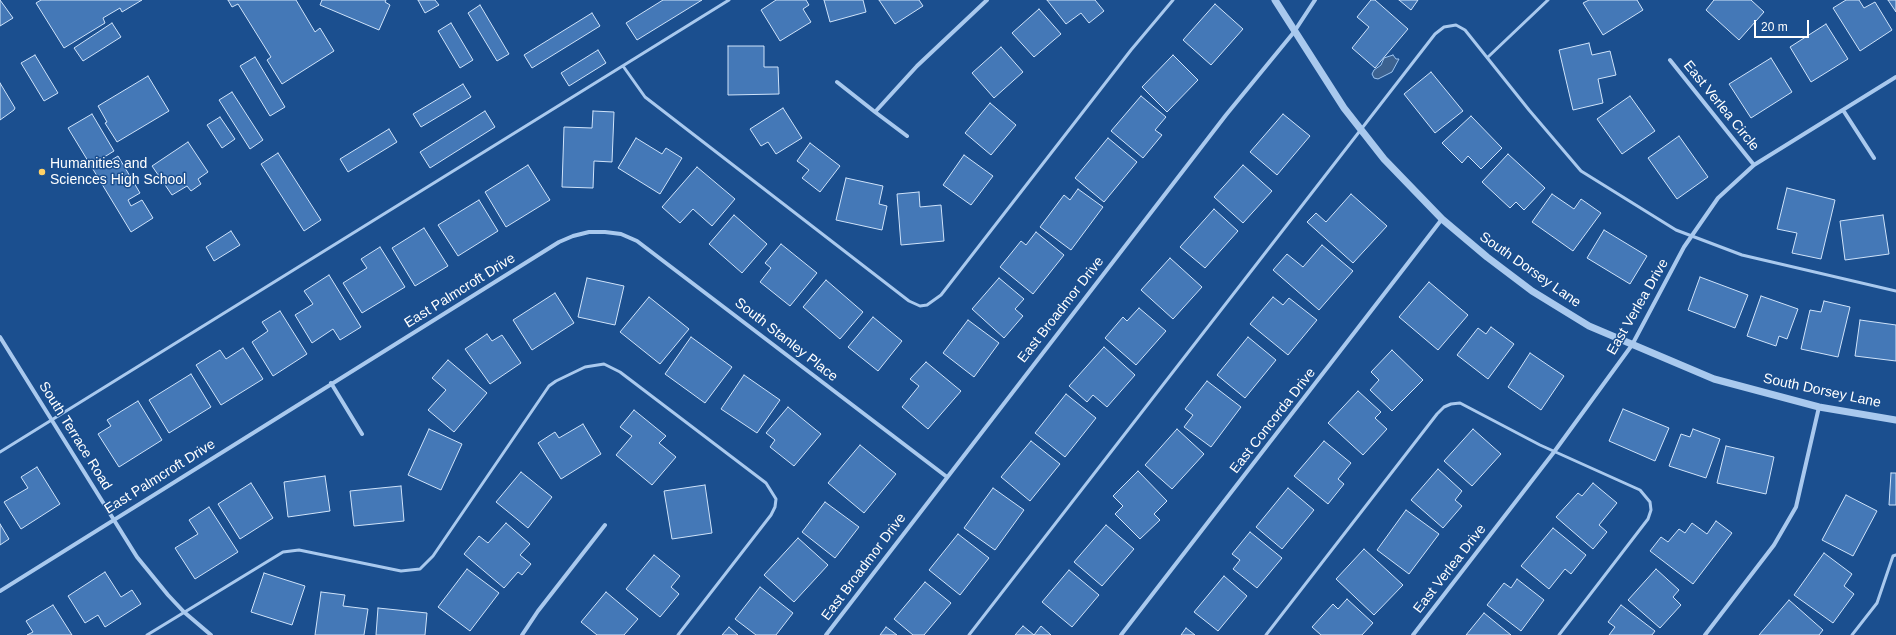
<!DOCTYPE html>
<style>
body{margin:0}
#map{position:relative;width:1896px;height:635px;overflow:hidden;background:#1b4f8f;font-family:Arial,sans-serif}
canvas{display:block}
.scale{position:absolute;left:1754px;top:20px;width:55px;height:18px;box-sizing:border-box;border:2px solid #fff;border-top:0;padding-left:5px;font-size:12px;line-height:14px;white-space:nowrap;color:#fff;-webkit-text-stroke:3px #1b4f8f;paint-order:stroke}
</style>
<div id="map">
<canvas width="1896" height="635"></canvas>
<div class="scale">20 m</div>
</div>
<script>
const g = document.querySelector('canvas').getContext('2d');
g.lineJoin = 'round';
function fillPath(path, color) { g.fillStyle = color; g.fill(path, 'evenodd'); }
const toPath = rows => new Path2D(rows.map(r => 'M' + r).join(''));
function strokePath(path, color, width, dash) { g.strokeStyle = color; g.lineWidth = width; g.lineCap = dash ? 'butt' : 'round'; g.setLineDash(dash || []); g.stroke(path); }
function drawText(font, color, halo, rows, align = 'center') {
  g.font = font + ' Arial,sans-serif'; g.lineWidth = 3; g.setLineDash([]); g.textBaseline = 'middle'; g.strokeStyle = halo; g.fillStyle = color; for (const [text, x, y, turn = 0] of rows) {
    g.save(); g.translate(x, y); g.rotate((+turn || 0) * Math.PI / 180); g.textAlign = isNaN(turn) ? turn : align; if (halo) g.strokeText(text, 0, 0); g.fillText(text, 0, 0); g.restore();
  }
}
const water = toPath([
 [1393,55,1396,59,1399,59,1392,72,1378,79,1374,78,1372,74,1374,70,1381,65,1384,58,1393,55]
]);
const building = toPath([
 [0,0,13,18,0,26,0,0],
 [41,0,142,0,122,12,120,8,103,18,105,23,64,48,36,3,41,0],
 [228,0,296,0,315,32,320,28,334,51,282,84,267,60,271,57,238,4,232,7,228,0],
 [322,0,386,0,385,2,390,5,379,30,320,5,322,0],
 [418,0,435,0,439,5,425,13,418,0],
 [663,0,702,0,637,40,626,23,663,0],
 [776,0,806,0,809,5,803,9,811,22,780,41,761,10,776,0],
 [824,0,863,0,866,12,830,22,824,0],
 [879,0,919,0,923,6,895,24,879,0],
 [1047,0,1095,0,1104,11,1089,23,1081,13,1066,24,1047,0],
 [1371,0,1375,0,1408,29,1375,68,1352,48,1369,27,1357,17,1371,0],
 [1399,0,1418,0,1411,10,1399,0],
 [1589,0,1637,0,1643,10,1603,35,1583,3,1589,0],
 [1714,0,1751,0,1764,12,1739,40,1706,10,1714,0],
 [1846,0,1859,0,1864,8,1875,2,1892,30,1860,51,1833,8,1846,0],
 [1888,0,1896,0,1896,12,1888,0],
 [1215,4,1243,29,1211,65,1183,40,1215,4],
 [480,5,509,54,497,61,468,13,480,5],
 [1039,9,1061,34,1034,57,1012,33,1039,9],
 [592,13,600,26,532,68,524,55,592,13],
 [112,23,121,37,83,61,74,48,112,23],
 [451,23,473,60,460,68,438,31,451,23],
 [1826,24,1848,59,1811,82,1790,47,1826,24],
 [1589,43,1592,55,1610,51,1616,75,1598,79,1603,103,1573,110,1559,50,1589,43],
 [728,46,764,46,764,67,778,67,779,94,728,95,728,46],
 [1001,47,1023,72,994,98,972,73,1001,47],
 [598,50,606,63,569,86,561,73,598,50],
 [35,55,58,93,44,101,21,63,35,55],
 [1173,55,1198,80,1167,112,1142,87,1173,55],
 [255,57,285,107,270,116,240,66,255,57],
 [1771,58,1792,92,1751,118,1729,84,1771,58],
 [1431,72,1463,111,1435,133,1404,94,1431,72],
 [148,76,169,111,117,142,105,123,107,122,98,106,148,76],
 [0,83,15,108,14,110,0,120,0,83],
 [463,84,471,97,421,127,413,114,463,84],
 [232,92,263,140,250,149,219,100,232,92],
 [1141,96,1166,117,1155,130,1162,135,1143,158,1111,131,1141,96],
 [1630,96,1655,131,1622,154,1597,119,1630,96],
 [990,103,1016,125,991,155,965,133,990,103],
 [783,108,802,138,776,154,768,142,761,146,750,129,783,108],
 [485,111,495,127,430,168,420,152,485,111],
 [593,111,614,112,612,162,594,161,593,188,562,187,564,127,592,128,593,111],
 [92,114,114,151,101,159,105,164,118,156,140,193,128,200,131,206,142,200,153,218,131,232,68,128,92,114],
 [1283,114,1310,136,1277,175,1250,152,1283,114],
 [1471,116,1502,148,1481,169,1468,156,1462,163,1442,143,1471,116],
 [220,117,235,139,222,148,207,125,220,117],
 [389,129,397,142,348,172,340,159,389,129],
 [1679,136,1708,177,1677,199,1648,158,1679,136],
 [636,138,662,154,666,148,682,158,660,194,618,168,636,138],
 [1108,138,1137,162,1104,202,1075,178,1108,138],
 [188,142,208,172,198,179,201,184,191,191,187,186,172,195,152,166,188,142],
 [810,143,840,166,820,192,802,178,809,170,797,161,810,143],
 [278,153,321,220,304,231,261,164,278,153],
 [1508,154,1545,188,1524,210,1516,202,1510,208,1482,182,1508,154],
 [964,155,993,176,971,205,943,185,964,155],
 [528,165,550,200,506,227,485,192,528,165],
 [1243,165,1272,191,1243,223,1214,197,1243,165],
 [697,167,735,199,712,226,693,209,680,223,662,207,697,167],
 [846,178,883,186,879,204,887,206,882,230,836,220,846,178],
 [1787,188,1835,200,1821,259,1792,253,1797,233,1777,229,1787,188],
 [1078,189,1103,207,1071,250,1040,227,1064,195,1070,200,1078,189],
 [919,192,920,207,941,205,944,241,901,245,897,194,919,192],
 [1351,194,1387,226,1353,263,1307,222,1316,213,1326,222,1351,194],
 [1552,194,1574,209,1581,199,1601,213,1573,251,1532,222,1552,194],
 [479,200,498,231,458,256,438,225,479,200],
 [1214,209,1238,231,1205,268,1180,247,1214,209],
 [734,215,767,244,742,273,709,244,734,215],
 [1883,215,1889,254,1845,260,1840,221,1883,215],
 [424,228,448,266,415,286,392,248,424,228],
 [1604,230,1647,256,1630,284,1587,258,1604,230],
 [231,231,240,245,214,261,206,247,231,231],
 [1036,232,1064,255,1033,294,1000,267,1021,241,1026,245,1036,232],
 [781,244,817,273,790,306,760,282,771,268,765,263,781,244],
 [1322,245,1353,271,1319,310,1273,270,1287,254,1303,267,1322,245],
 [380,247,405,287,362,313,343,283,367,268,361,259,380,247],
 [1170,258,1202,287,1173,319,1141,290,1170,258],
 [329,275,361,327,340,340,333,329,312,343,295,315,313,304,304,291,329,275],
 [1700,277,1748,295,1735,328,1688,310,1700,277],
 [587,278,624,286,615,325,578,317,587,278],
 [999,278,1024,299,1015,309,1023,316,1004,338,972,309,999,278],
 [826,280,863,312,840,339,803,307,826,280],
 [1429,282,1468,315,1438,350,1399,317,1429,282],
 [555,293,574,323,532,350,513,320,555,293],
 [1761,296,1798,309,1787,339,1779,336,1776,346,1747,336,1761,296],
 [649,297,689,329,660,364,620,332,649,297],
 [1273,297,1283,305,1289,298,1317,320,1288,355,1250,324,1273,297],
 [1824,301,1850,307,1838,357,1801,349,1810,310,1821,312,1824,301],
 [1139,308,1166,331,1136,365,1105,338,1123,317,1127,321,1139,308],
 [280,311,307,354,273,376,252,342,268,331,262,322,280,311],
 [873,317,902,341,878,371,848,347,873,317],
 [968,320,999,343,974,377,943,353,968,320],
 [1860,320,1896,325,1896,361,1855,356,1860,320],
 [1491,327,1514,344,1488,379,1457,355,1478,328,1486,334,1491,327],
 [487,334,492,341,502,335,521,363,490,384,465,349,487,334],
 [691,337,732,367,705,403,665,374,691,337],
 [1248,337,1276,360,1245,398,1217,375,1248,337],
 [1104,347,1135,375,1107,407,1093,395,1087,402,1069,386,1104,347],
 [243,348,263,379,221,405,196,365,220,350,226,359,243,348],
 [1392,350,1423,380,1392,411,1370,390,1379,380,1371,372,1392,350],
 [1530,353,1564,376,1541,410,1508,387,1530,353],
 [448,360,487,393,454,432,428,410,446,390,432,378,448,360],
 [926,362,961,391,928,429,902,407,919,386,910,379,926,362],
 [191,374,211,407,169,433,149,400,191,374],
 [744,375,780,400,757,433,721,409,744,375],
 [1207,381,1241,407,1211,447,1184,427,1193,415,1185,409,1207,381],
 [1358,391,1381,412,1375,418,1387,429,1363,455,1328,423,1358,391],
 [1066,394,1096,418,1065,457,1035,433,1066,394],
 [138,401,162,440,119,467,98,434,111,426,107,420,138,401],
 [788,407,821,434,794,466,770,447,775,440,766,433,788,407],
 [1623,409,1669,428,1655,461,1609,441,1623,409],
 [634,410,666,436,659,443,676,457,652,485,616,455,632,436,620,427,634,410],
 [583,424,601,454,561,479,538,443,555,432,559,438,583,424],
 [429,429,462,444,441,490,408,475,429,429],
 [1177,429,1204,454,1172,489,1145,465,1177,429],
 [1473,429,1501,454,1472,486,1444,461,1473,429],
 [1693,429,1720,439,1706,478,1669,466,1681,434,1690,437,1693,429],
 [1031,441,1060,464,1030,501,1001,477,1031,441],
 [1324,441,1351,463,1338,479,1344,484,1328,504,1294,476,1324,441],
 [860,445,896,474,864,513,828,483,860,445],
 [1726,446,1774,457,1766,494,1717,483,1726,446],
 [37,467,60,504,21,529,4,502,28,488,21,477,37,467],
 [1438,469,1462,491,1455,500,1462,506,1443,528,1411,500,1438,469],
 [1138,471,1167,501,1154,514,1160,520,1140,539,1115,514,1123,506,1113,496,1138,471],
 [521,472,552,497,528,528,496,502,521,472],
 [1891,473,1896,473,1896,505,1889,505,1891,473],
 [325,476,330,511,288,517,284,482,325,476],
 [251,483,273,518,240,539,218,504,251,483],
 [1593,483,1617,503,1599,525,1607,532,1593,549,1556,517,1578,493,1582,496,1593,483],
 [705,485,712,533,672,539,664,491,705,485],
 [401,486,404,521,354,526,350,491,401,486],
 [993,488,1024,510,995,550,964,528,993,488],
 [1288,488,1314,510,1282,549,1256,527,1288,488],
 [1846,495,1877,511,1853,556,1822,540,1846,495],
 [825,502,859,527,835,558,802,532,825,502],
 [209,507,238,552,195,579,175,548,198,534,189,520,209,507],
 [1406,510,1439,534,1409,574,1377,550,1406,510],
 [1716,521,1732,533,1693,584,1650,551,1661,537,1668,542,1679,529,1685,533,1692,523,1707,534,1716,521],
 [506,523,530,544,520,555,531,564,522,575,518,572,504,588,464,554,479,536,488,543,506,523],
 [0,524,9,539,0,545,0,524],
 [1106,525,1134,549,1102,586,1074,562,1106,525],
 [1553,528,1586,555,1571,574,1565,569,1549,589,1521,566,1553,528],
 [1250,532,1282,558,1257,588,1233,569,1240,560,1232,554,1250,532],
 [958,534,989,558,960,595,929,570,958,534],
 [798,538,828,565,794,602,764,575,798,538],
 [1364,549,1403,585,1374,615,1336,579,1364,549],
 [1824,553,1852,574,1844,586,1854,594,1833,623,1794,595,1824,553],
 [654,555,680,576,671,587,679,594,660,617,626,589,654,555],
 [467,569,499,593,470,631,438,607,467,569],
 [1656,569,1679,590,1673,597,1681,605,1660,628,1628,600,1656,569],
 [1069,570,1099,595,1072,627,1042,602,1069,570],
 [105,572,121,597,132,590,141,604,105,627,98,615,85,623,68,596,105,572],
 [264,573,305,586,292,625,251,612,264,573],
 [1224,576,1247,596,1218,631,1194,612,1224,576],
 [1517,579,1544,600,1521,631,1487,605,1504,583,1511,588,1517,579],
 [925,582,951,603,924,635,913,635,894,619,925,582],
 [760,587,793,613,776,635,756,635,735,619,760,587],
 [321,592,345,595,343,606,368,609,364,635,315,635,321,592],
 [606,592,638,619,624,635,597,635,581,622,606,592],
 [1347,599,1373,623,1362,635,1321,635,1312,627,1333,604,1338,609,1347,599],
 [1789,600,1823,630,1819,635,1759,635,1789,600],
 [53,605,72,635,27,635,33,632,26,621,53,605],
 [1621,605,1655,631,1652,635,1609,635,1615,627,1608,622,1621,605],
 [378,608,427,613,425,635,376,635,378,608],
 [1484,613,1511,635,1466,635,1484,613],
 [1023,626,1034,635,1041,626,1051,635,1015,635,1023,626],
 [729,627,738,635,722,635,729,627],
 [886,627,897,635,880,635,886,627],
 [1186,628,1195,635,1181,635,1186,628]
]);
const service = toPath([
 [1488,57,1548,0],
 [623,66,645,97,909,301,920,306,927,305,941,295,1131,50,1173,0],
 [0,452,729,0],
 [147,635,283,552,299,550,401,571,420,569,433,556,549,386,556,381,585,367,604,364,620,372,766,483,776,499,775,507,771,515,678,635],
 [969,635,1435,34,1444,27,1456,25,1465,30,1529,110,1581,171,1676,230,1742,255,1896,291],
 [1266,635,1437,414,1444,407,1451,404,1460,403,1540,445,1640,490,1650,502,1651,510,1648,519,1559,635],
 [1852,635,1877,603,1893,556,1896,555]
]);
const minor = toPath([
 [1670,60,1754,165],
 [837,82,875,112,917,66,987,0],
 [1843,110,1874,158],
 [875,112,907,136],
 [0,337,137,557,168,595,184,612,211,635],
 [331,383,362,434],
 [0,591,559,242,573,236,589,232,605,232,621,234,637,241,947,477],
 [522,635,538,611,605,525],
 [826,635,1226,115,1294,32,1315,0],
 [1121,635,1442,219],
 [1413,635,1554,452,1632,345,1684,247,1718,198,1754,165,1896,77],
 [1705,635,1774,545,1796,507,1819,407]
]);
const tertiary = toPath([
 [1275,0,1344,108,1384,159,1442,219,1487,257,1532,291,1589,326,1714,379,1819,407,1896,420]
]);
const markers = [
 [42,172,4,"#ffd166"]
];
const streetNames = [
 ["East Verlea Circle",1721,106,51],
 ["South Dorsey Lane",1530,270,35],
 ["East Palmcroft Drive",460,291,-32],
 ["East Verlea Drive",1638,307,-60],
 ["East Broadmor Drive",1061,310,-52],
 ["South Stanley Place",786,340,38],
 ["South Dorsey Lane",1822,391,12],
 ["East Concorda Drive",1273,421,-52],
 ["South Terrace Road",75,436,58],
 ["East Palmcroft Drive",160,477,-32],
 ["East Broadmor Drive",864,567,-53],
 ["East Verlea Drive",1450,569,-52]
];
const poiNames = [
 ["Humanities and",50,164],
 ["Sciences High School",50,180]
];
fillPath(water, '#3c6290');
strokePath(water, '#9cc4f0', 1);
fillPath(building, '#4478b7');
strokePath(building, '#cfe3fa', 1);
strokePath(service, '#a9c9ee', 3);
strokePath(minor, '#a9c9ee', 4);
strokePath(tertiary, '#a9c9ee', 7);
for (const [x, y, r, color] of markers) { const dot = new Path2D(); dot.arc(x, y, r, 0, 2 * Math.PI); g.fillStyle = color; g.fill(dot); strokePath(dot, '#1b4f8f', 1.5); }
drawText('14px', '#fff', '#1b4f8f', streetNames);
drawText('14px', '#fff', '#1b4f8f', poiNames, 'left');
</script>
